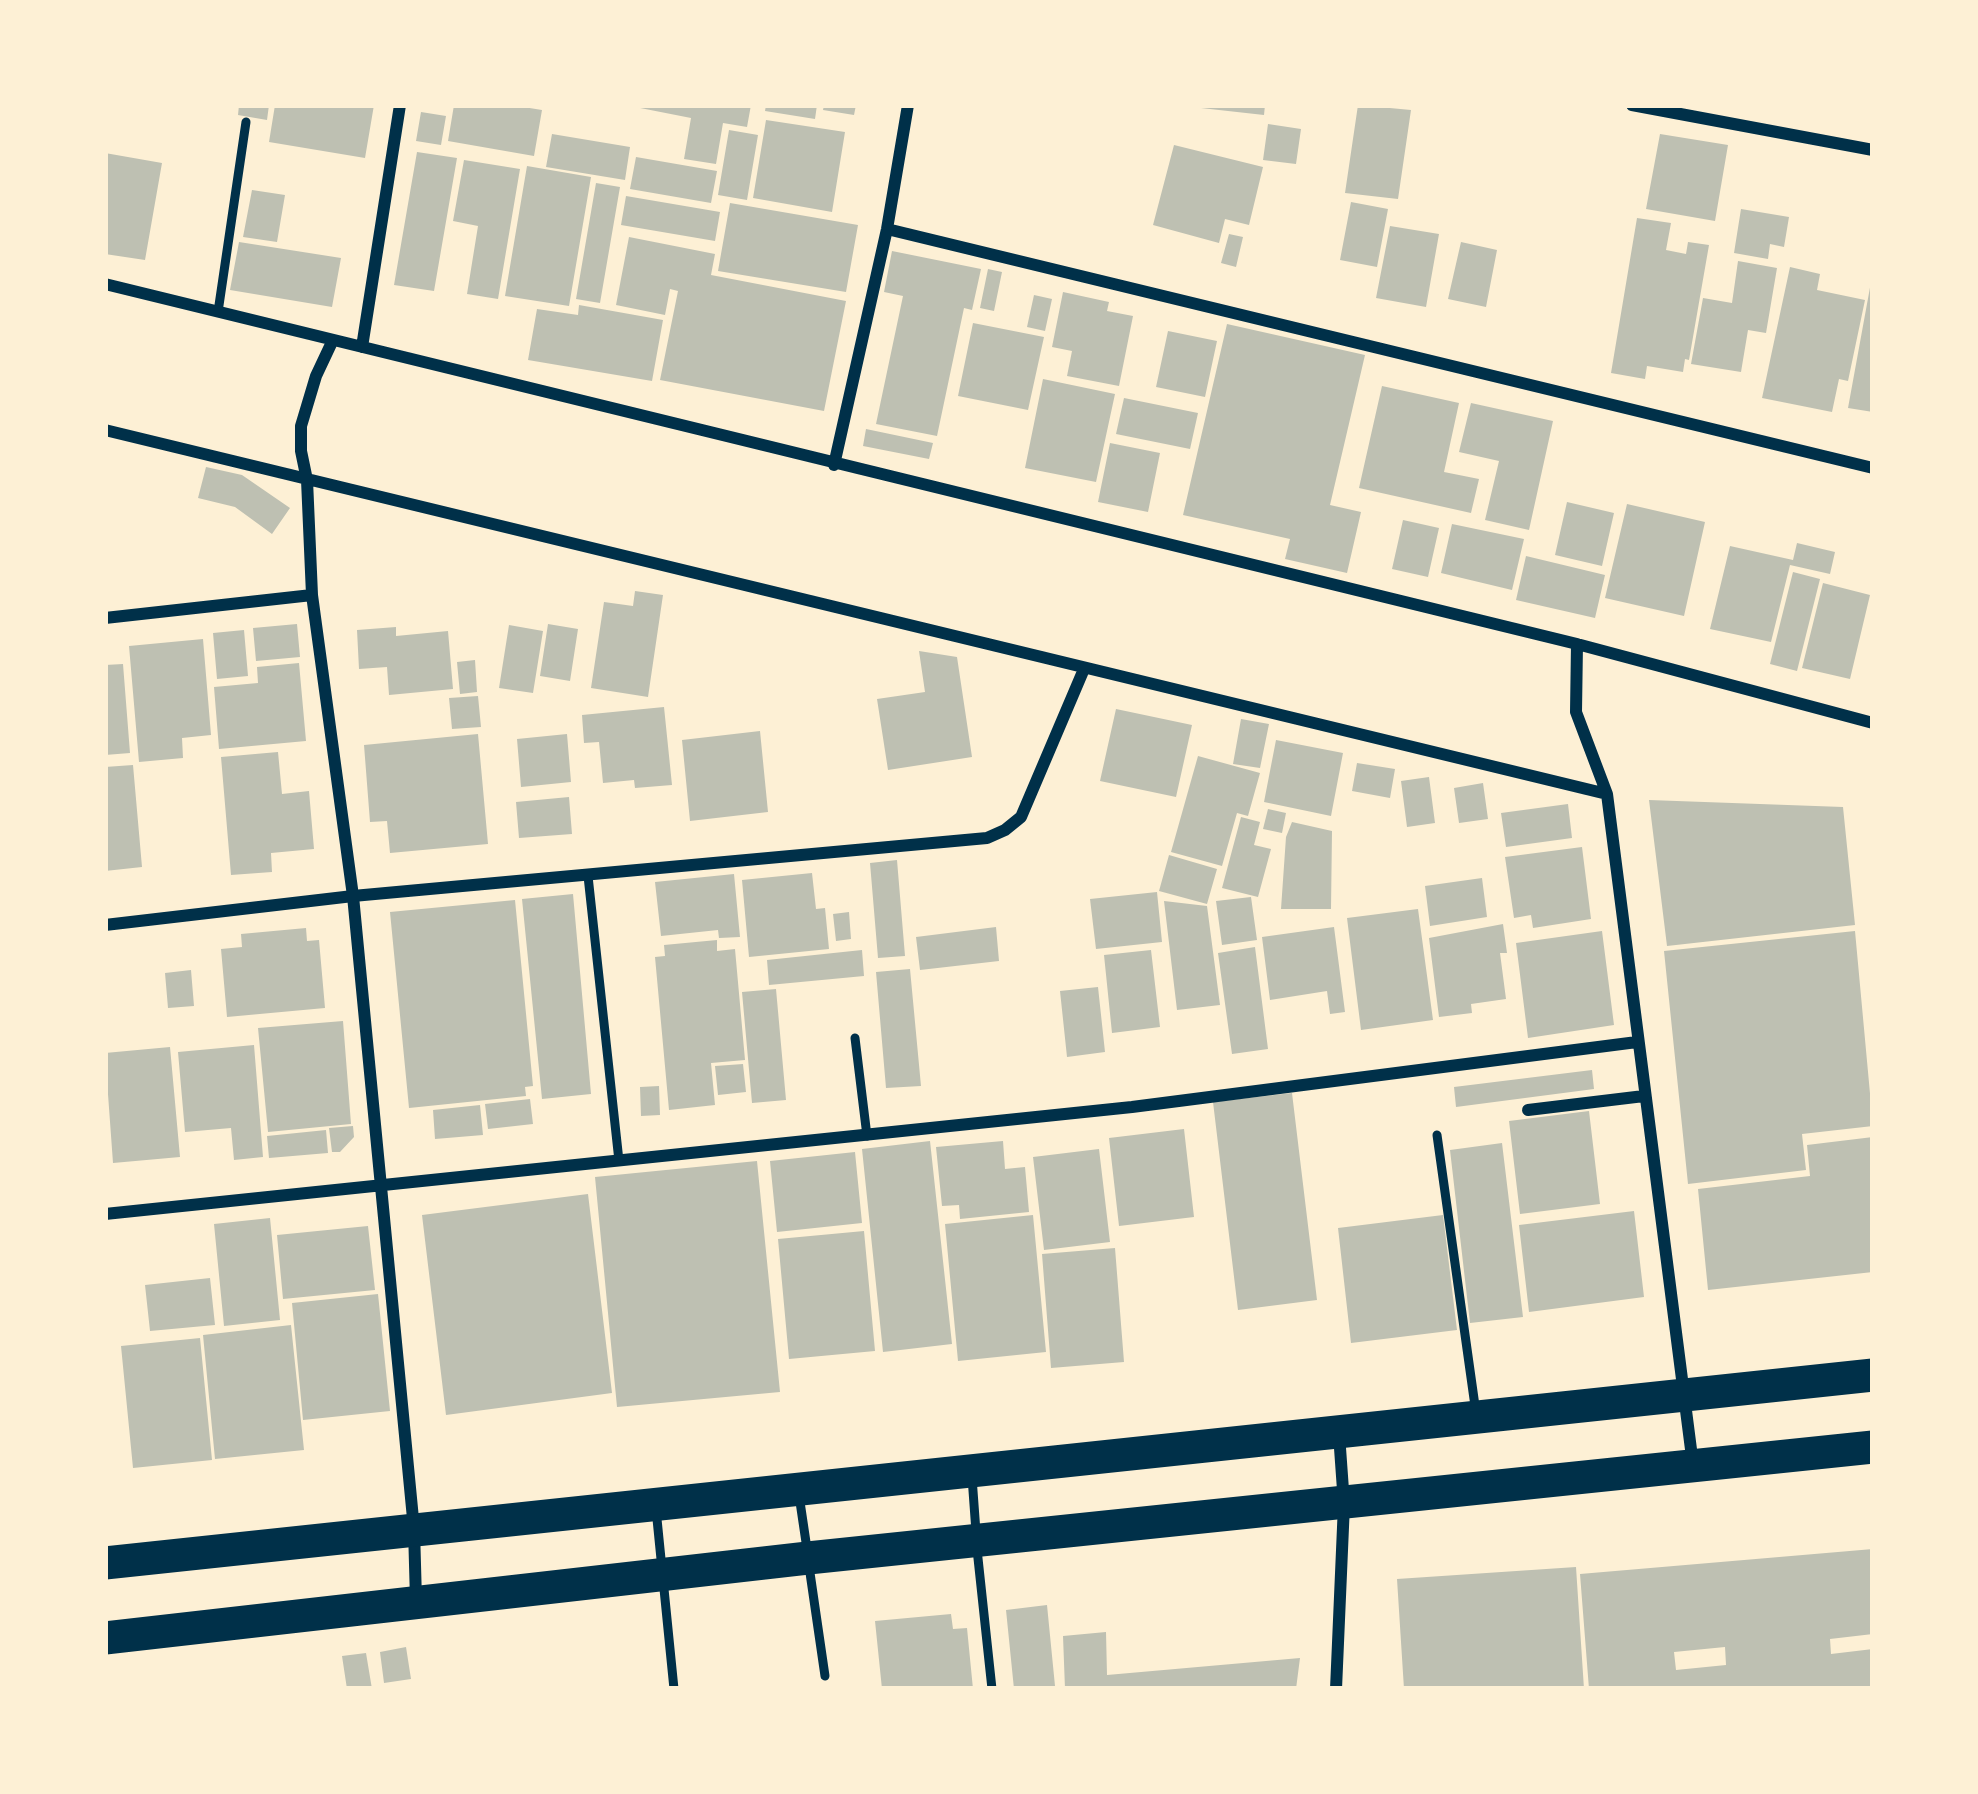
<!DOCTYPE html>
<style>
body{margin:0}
#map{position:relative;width:1978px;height:1794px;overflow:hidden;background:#fdf0d5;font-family:"Alegreya Sans",sans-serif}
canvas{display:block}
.frame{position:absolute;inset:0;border:108px solid #fdf0d5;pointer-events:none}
</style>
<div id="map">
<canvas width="1978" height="1794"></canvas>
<div class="frame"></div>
</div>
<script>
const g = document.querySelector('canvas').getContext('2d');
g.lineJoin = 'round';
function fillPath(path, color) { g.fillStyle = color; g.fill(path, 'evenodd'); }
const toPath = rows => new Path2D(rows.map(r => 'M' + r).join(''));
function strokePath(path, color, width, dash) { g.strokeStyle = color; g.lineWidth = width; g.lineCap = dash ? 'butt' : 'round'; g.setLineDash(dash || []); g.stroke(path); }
const building = toPath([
 [239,105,269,105,267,120,238,115],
 [275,105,374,105,365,158,269,142],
 [454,105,511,105,542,110,534,156,448,141],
 [625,105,751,105,747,127,723,123,716,164,684,159,691,118],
 [766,105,817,105,815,119,765,111],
 [824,105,856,105,854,115,823,110],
 [1201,105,1265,105,1264,115,1201,108],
 [1358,105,1411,110,1398,199,1345,193],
 [421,112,446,116,441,145,416,141],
 [766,120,845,132,832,212,753,198],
 [1268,124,1301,129,1296,164,1263,160],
 [729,130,758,135,747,200,718,195],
 [552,134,630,147,625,180,546,167],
 [1660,134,1728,145,1715,221,1646,209],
 [1174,145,1263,167,1249,225,1225,219,1219,243,1153,225],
 [417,152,457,158,434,291,394,285],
 [105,153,162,163,145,260,105,254],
 [636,157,717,171,711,203,630,189],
 [464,160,520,169,498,299,467,294,478,226,453,221],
 [527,166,591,177,569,306,505,296],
 [596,183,620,187,600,303,576,299],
 [252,190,285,195,277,242,243,237],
 [626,196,720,212,715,241,621,225],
 [1351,202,1388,209,1377,267,1340,260],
 [730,203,858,225,846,292,718,271],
 [1741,209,1789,217,1784,247,1770,244,1768,259,1734,253],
 [1637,218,1671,223,1666,250,1686,254,1688,242,1709,245,1689,360,1685,359,1683,372,1647,366,1645,379,1611,373],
 [1390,226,1439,234,1426,307,1376,298],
 [1229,234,1243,237,1236,267,1221,263],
 [629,237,715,254,711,275,846,301,824,411,660,380,678,291,670,289,665,315,616,305],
 [239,242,341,258,332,307,230,290],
 [1461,242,1497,250,1486,307,1448,299],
 [892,251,981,269,972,310,964,308,937,436,876,424,903,296,884,292],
 [1738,261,1777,268,1766,333,1748,330,1741,372,1691,364,1703,298,1732,303],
 [1790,267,1820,274,1817,290,1865,300,1848,381,1839,379,1832,412,1762,398],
 [988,269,1002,272,994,311,980,308],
 [1871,282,1873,282,1873,412,1848,408],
 [1063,292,1109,302,1107,311,1133,316,1119,386,1067,376,1072,351,1052,347],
 [1034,295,1052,299,1045,331,1027,327],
 [579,305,663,320,652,381,528,360,537,309,578,315],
 [973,323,1044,337,1028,410,958,396],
 [1227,324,1365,355,1330,505,1361,512,1347,573,1285,559,1290,539,1183,515],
 [1168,331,1217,341,1205,397,1156,387],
 [1043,379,1115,394,1096,482,1025,468],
 [1382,386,1459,403,1444,472,1479,479,1471,513,1359,488],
 [1124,398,1198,413,1190,449,1116,434],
 [1471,403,1553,421,1529,530,1485,520,1499,461,1459,452],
 [866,429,933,443,929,459,863,446],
 [1110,443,1160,453,1148,512,1098,502],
 [206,467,242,475,290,508,272,534,235,507,198,498],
 [1567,502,1614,513,1602,566,1555,555],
 [1627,504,1705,522,1684,616,1605,598],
 [1403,520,1439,528,1428,577,1392,569],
 [1452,524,1524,539,1512,590,1441,573],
 [1797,543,1835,552,1830,574,1790,565,1771,642,1710,629,1730,546,1793,560],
 [1526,556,1605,575,1595,618,1516,600],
 [1793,572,1820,579,1797,671,1770,664],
 [1823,583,1870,595,1850,679,1802,668],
 [635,591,663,595,648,697,591,688,604,602,633,606],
 [297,624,300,657,256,661,253,628],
 [548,624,578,629,570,681,540,676],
 [509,625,543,631,533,693,499,688],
 [396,627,396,636,448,631,453,689,389,695,387,667,359,669,357,630],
 [244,630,248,676,217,679,213,633],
 [203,639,211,735,182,738,183,758,139,762,129,646],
 [919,651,957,657,972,757,888,770,877,699,925,692],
 [475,660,477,692,460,694,457,662],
 [299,663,306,741,219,749,214,687,258,683,257,667],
 [123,664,130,753,105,755,105,665],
 [478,696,481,727,452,729,449,698],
 [664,707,672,785,635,788,634,780,603,783,599,742,584,743,582,715],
 [1116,709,1192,725,1176,797,1100,781],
 [1241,719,1269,724,1260,768,1233,764],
 [760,731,768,812,690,821,682,740],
 [478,734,488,844,390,853,387,821,370,822,364,745],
 [567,734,571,782,521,787,517,739],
 [1276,740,1343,753,1331,816,1264,802],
 [278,752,282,794,309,791,314,849,271,853,272,872,231,875,221,757],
 [1198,756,1260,773,1248,816,1237,813,1222,866,1171,852],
 [1357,763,1395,769,1390,798,1352,791],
 [133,765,142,867,105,871,105,767],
 [1429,777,1435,823,1407,827,1401,781],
 [1483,783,1488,819,1459,823,1454,788],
 [569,797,572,834,519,838,516,802],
 [1649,800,1843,807,1855,925,1667,946],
 [1568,804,1572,838,1506,847,1501,813],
 [1268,809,1286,813,1282,833,1263,829],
 [1241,817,1260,822,1254,845,1271,849,1258,897,1222,888],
 [1292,822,1332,831,1331,909,1281,909,1286,837],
 [1582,847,1591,919,1533,928,1531,915,1514,918,1505,857],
 [1169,855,1217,869,1207,904,1159,891],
 [897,860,905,956,878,958,870,863],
 [812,873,816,909,825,908,829,949,749,957,742,880],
 [734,874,740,937,719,938,718,930,661,936,655,882],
 [1482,878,1487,917,1430,926,1425,886],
 [1157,892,1162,942,1096,949,1090,899],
 [573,894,591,1094,542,1099,522,899],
 [1251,897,1257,940,1222,945,1216,901],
 [515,900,533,1086,525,1087,526,1096,409,1108,390,912],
 [1164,901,1207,906,1220,1005,1177,1010],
 [1418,909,1433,1020,1361,1030,1347,918],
 [849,912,851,939,836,941,833,914],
 [1503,924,1507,953,1500,953,1506,999,1471,1004,1472,1013,1439,1017,1429,938],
 [996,927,999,961,920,970,916,937],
 [1334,927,1345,1012,1330,1014,1327,991,1270,1000,1262,937],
 [306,928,307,941,319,940,325,1008,227,1017,221,949,242,947,241,934],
 [1602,931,1614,1025,1528,1038,1516,943],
 [1855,931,1873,1126,1802,1134,1806,1170,1688,1184,1664,951],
 [717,940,717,951,735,949,745,1060,711,1063,715,1105,669,1110,655,957,665,956,664,945],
 [1255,947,1268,1049,1232,1054,1218,953],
 [862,950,864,976,769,985,767,960],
 [1151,950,1160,1027,1112,1033,1104,955],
 [910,969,921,1086,886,1088,876,972],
 [191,970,194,1006,168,1008,165,973],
 [1098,987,1105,1052,1067,1057,1060,991],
 [776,989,786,1100,752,1103,742,992],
 [343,1021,351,1124,268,1132,258,1028],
 [254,1045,263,1157,234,1160,231,1128,185,1132,178,1052],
 [170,1047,180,1157,113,1163,105,1053],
 [743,1064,746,1092,718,1095,715,1066],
 [1592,1070,1594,1089,1456,1107,1454,1087],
 [659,1086,660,1115,641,1116,640,1087],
 [1292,1093,1317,1300,1238,1310,1213,1102],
 [530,1099,533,1124,488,1129,485,1104],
 [480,1105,483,1135,435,1139,433,1110],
 [1589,1111,1600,1204,1520,1214,1509,1121],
 [353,1126,354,1137,340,1152,332,1152,329,1128],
 [1184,1129,1194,1217,1119,1226,1109,1138],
 [326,1130,328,1153,269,1158,267,1136],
 [1873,1137,1873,1272,1708,1290,1698,1189,1810,1176,1807,1145],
 [930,1141,952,1344,883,1352,862,1149],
 [1003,1141,1005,1169,1025,1167,1029,1212,960,1219,959,1205,942,1206,936,1147],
 [1502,1143,1523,1317,1470,1323,1450,1150],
 [1099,1149,1110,1242,1044,1250,1033,1157],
 [855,1152,862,1223,777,1232,770,1161],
 [757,1161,780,1392,617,1407,595,1177],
 [588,1194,612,1393,446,1415,422,1215],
 [1634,1211,1644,1297,1529,1312,1519,1225],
 [1033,1215,1046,1352,958,1361,945,1224],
 [1443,1215,1457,1330,1351,1343,1338,1228],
 [270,1218,280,1320,224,1326,214,1224],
 [368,1226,375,1290,283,1299,277,1235],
 [864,1231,875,1351,789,1359,778,1239],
 [1115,1248,1124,1362,1051,1368,1042,1254],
 [210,1278,215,1325,150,1331,145,1285],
 [378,1294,390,1411,303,1420,292,1303],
 [291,1325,304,1450,215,1459,203,1335],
 [200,1338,212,1460,133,1468,121,1346],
 [1873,1549,1873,1634,1830,1639,1831,1654,1873,1649,1873,1689,1589,1689,1580,1574],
 [1725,1647,1726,1665,1676,1670,1674,1652],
 [1576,1567,1584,1689,1404,1689,1397,1579],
 [1047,1605,1055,1686,1014,1689,1006,1610],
 [951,1614,953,1629,967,1628,973,1689,882,1689,875,1621],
 [1106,1632,1107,1675,1300,1658,1296,1689,1065,1689,1063,1636],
 [406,1647,411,1679,384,1683,380,1652],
 [366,1653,372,1689,347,1689,342,1656]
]);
const service = toPath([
 [218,312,246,122],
 [588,876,619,1161],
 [855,1038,867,1136],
 [1437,1135,1476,1413],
 [972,1477,976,1532],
 [799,1495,807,1549],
 [656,1509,674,1689],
 [977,1549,992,1689],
 [809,1566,825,1676]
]);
const minor = toPath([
 [1632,105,1873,150],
 [887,229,1873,468],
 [105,284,1577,644,1873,723],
 [332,342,316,376,301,426,301,451,307,480,312,595,353,896,414,1529,416,1600],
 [362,347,400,105],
 [105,430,1607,794],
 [834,465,887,229,908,105],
 [105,618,312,595],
 [1577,644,1576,712,1607,794,1693,1465],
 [105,925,353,896,987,838,1005,830,1021,817,1084,669],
 [1528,1110,1644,1096],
 [105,1214,1132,1107,1637,1042],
 [1336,1689,1344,1504,1339,1434]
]);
const trunk = toPath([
 [105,1563,1873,1375],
 [105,1638,808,1558,1873,1447]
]);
fillPath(building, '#bec0b2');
strokePath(service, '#003049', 9);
strokePath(minor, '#003049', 12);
strokePath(trunk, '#003049', 33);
</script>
